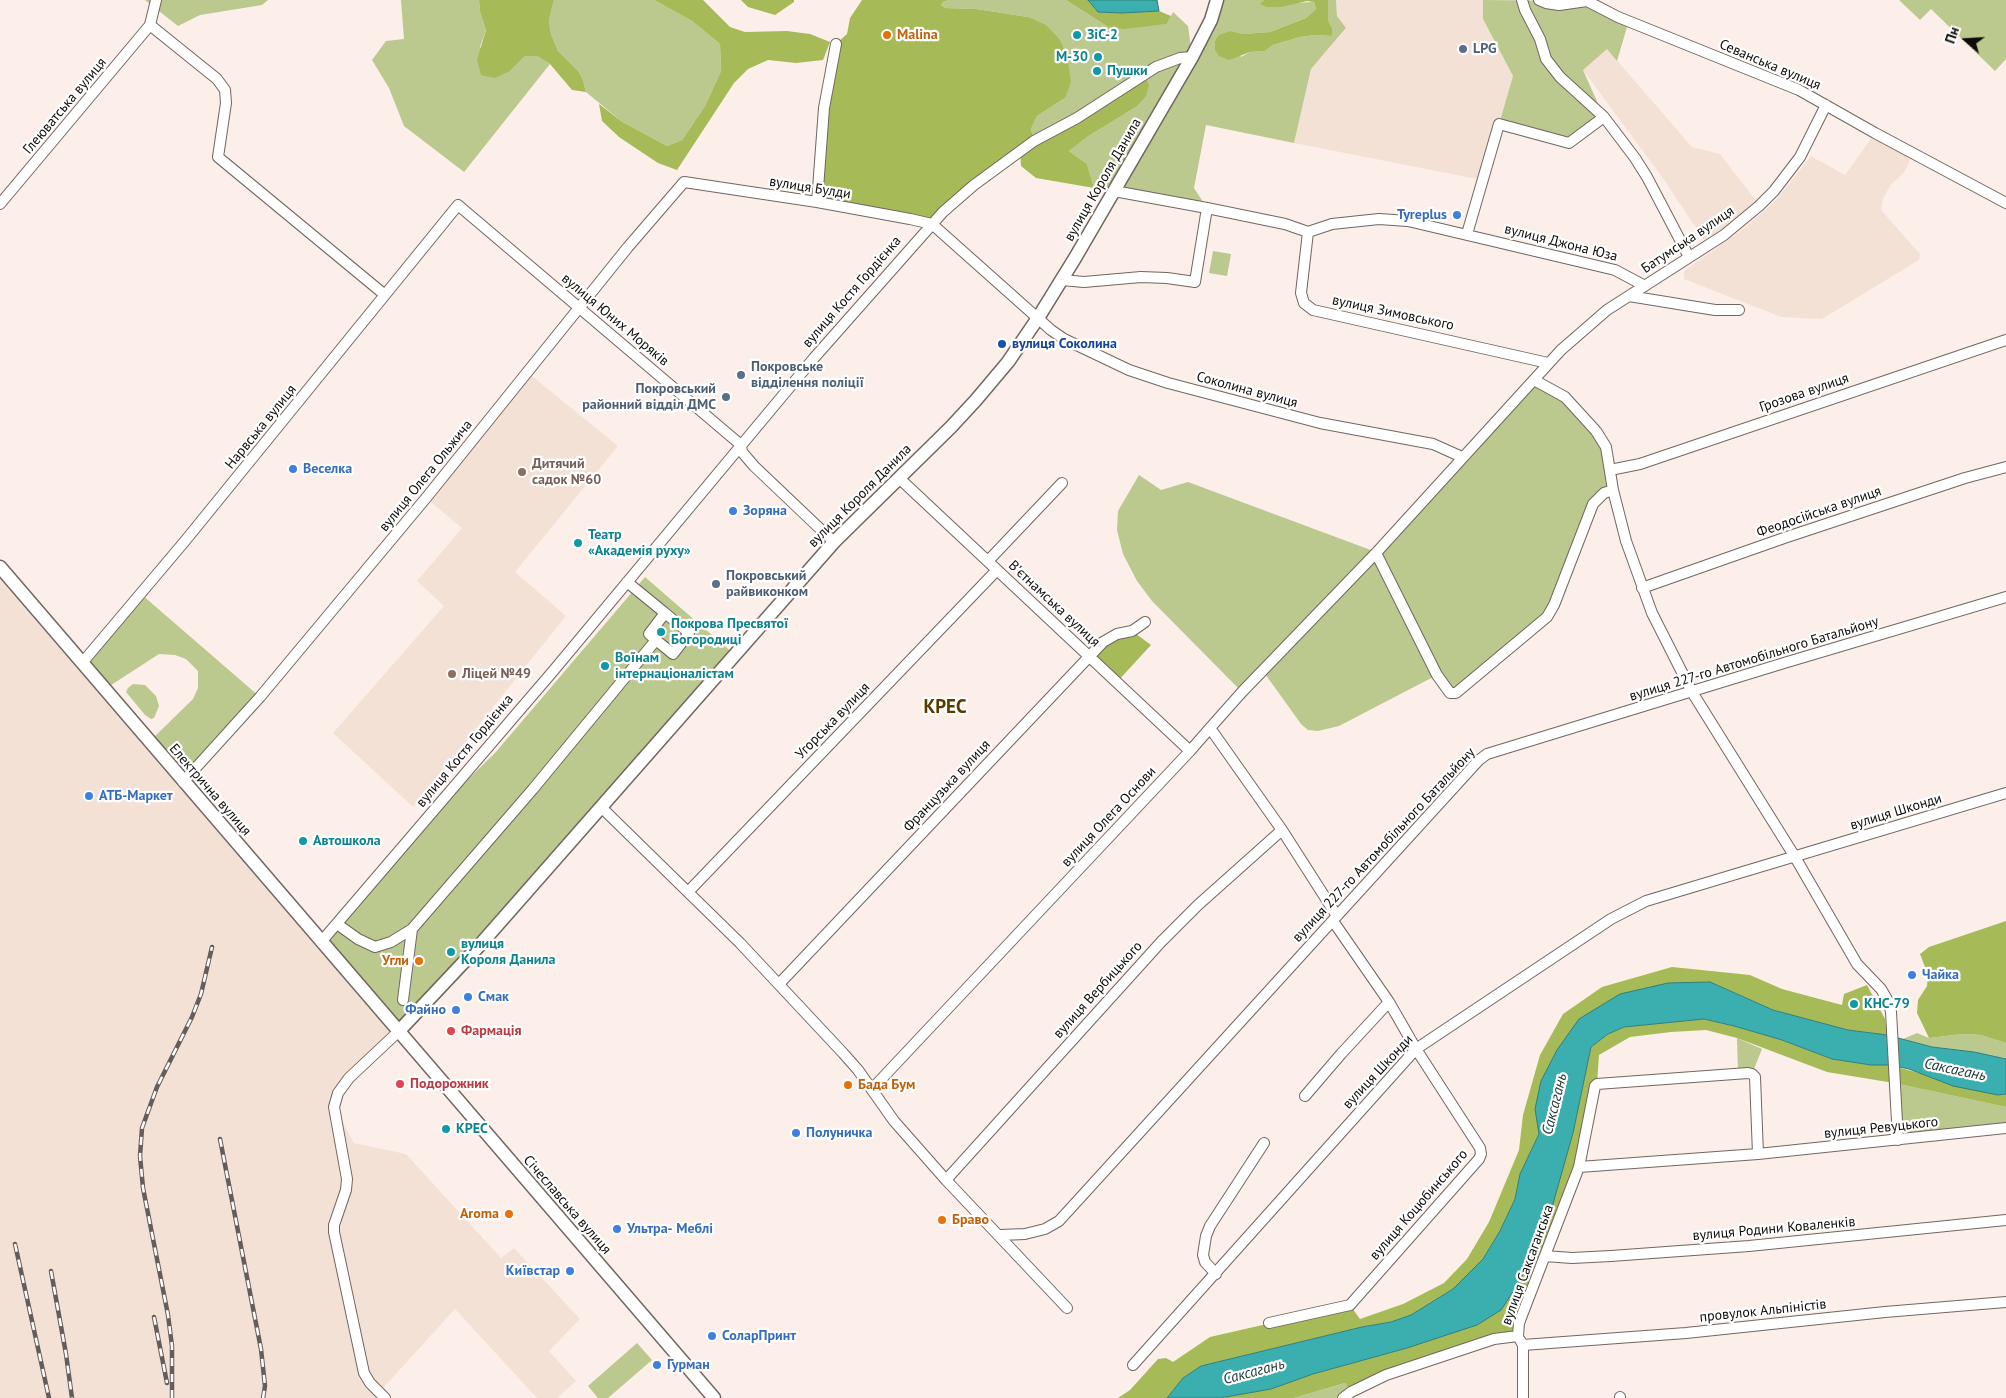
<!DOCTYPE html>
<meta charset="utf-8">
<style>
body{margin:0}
#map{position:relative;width:2006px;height:1398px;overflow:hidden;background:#fcefe9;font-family:"PT Sans",sans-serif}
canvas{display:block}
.north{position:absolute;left:1941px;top:15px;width:50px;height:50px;-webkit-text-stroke:4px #fff;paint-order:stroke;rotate:289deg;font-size:14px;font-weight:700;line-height:20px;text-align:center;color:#0f0b09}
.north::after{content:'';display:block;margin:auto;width:18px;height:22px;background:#0f0b09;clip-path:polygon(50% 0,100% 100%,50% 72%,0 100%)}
</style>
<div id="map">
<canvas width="2006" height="1398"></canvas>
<div class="north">Пн</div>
</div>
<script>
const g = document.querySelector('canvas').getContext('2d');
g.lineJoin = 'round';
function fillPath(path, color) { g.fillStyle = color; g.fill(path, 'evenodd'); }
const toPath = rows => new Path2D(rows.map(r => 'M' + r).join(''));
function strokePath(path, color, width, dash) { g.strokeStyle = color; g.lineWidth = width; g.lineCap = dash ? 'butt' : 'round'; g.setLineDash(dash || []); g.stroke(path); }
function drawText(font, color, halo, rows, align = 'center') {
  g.font = font + ' "PT Sans",sans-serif'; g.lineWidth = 4.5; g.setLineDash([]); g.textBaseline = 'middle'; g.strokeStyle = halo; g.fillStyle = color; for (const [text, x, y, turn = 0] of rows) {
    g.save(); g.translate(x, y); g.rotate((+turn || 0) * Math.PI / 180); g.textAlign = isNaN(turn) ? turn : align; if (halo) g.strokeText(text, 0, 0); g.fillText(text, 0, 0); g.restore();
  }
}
const built = toPath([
 [1336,0,1483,0,1483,19,1513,76,1482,180,1294,143,1311,69,1346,29,1337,16],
 [1607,49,1692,147,1720,154,1757,202,1740,219,1704,240,1662,177,1583,70],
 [1875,133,1910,152,1909,163,1903,174,1891,184,1883,199,1881,210,1920,254,1919,260,1822,319,1781,317,1684,279,1684,271,1746,227,1776,200,1811,156,1845,175],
 [527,372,618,446,515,572,566,616,413,807,333,733,444,606,417,581,462,528,426,498],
 [0,567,398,1032,349,1078,334,1107,354,1143,406,1154,501,1258,514,1248,580,1319,549,1351,576,1381,557,1398,537,1398,455,1309,374,1398,0,1398]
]);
const green = toPath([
 [145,0,268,0,262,5,200,15,178,26],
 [401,0,479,0,480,12,486,30,480,47,510,71,525,56,537,56,550,64,464,172,404,126,389,88,372,60,386,41,404,39],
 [554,0,654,0,692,21,720,44,721,71,705,106,682,140,667,146,621,121,586,92,583,80,579,72,558,51,551,34,549,20],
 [949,0,1066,0,1108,27,1167,24,1173,12,1188,26,1192,55,1217,0,1264,0,1261,4,1314,2,1316,9,1306,18,1270,32,1243,34,1231,31,1241,57,1250,52,1265,51,1273,45,1300,37,1314,35,1332,36,1332,28,1328,20,1328,0,1336,0,1337,16,1346,28,1311,69,1294,143,1206,125,1194,188,1207,208,1094,188,1087,164,1069,151,1087,137,1136,107,1034,141,1031,129,1037,116,1065,98,1028,17,976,9,945,8,941,5,943,2],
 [1483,0,1580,1,1629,20,1617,61,1607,49,1583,70,1604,117,1569,143,1499,124,1513,76,1483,19],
 [1899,0,2006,0,2006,59,1995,71,1931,9,1920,20],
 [1213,251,1231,254,1227,276,1209,273],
 [1534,380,1554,390,1596,431,1613,490,1598,498,1554,605,1456,693,1437,675,1339,726,1318,731,1308,730,1301,724,1263,671,1242,692,1152,601,1137,581,1123,554,1117,530,1118,511,1139,475,1161,490,1188,482,1376,552],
 [645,577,734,654,398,1032,321,942,426,820,495,753],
 [141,594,260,697,183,782,149,742,193,699,198,688,198,671,186,659,175,655,159,654,105,689,82,663],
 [133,684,145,685,156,696,159,706,154,718,151,719,145,715,126,692,128,688],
 [1917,1033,1929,1038,1963,1034,1981,1035,2006,1043,2006,1059,1974,1052,1932,1047,1903,1039],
 [1737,1038,1762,1049,1752,1074,1738,1073],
 [1894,1083,2006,1107,2006,1128,1898,1140],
 [637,1343,652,1360,608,1398,598,1398,588,1386],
 [1345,1383,1351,1392,1343,1398,1294,1398]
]);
const forest = toPath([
 [479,0,554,0,549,20,551,34,558,51,579,72,583,80,586,92,572,90,550,64,537,56,525,56,510,71,495,78,481,75,477,60,486,30,480,12],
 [654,0,703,0,730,27,745,32,787,31,810,34,830,42,823,60,796,63,768,60,748,69,734,83,677,170,658,163,619,137,602,121,599,104,621,121,667,146,682,140,705,106,721,71,720,44,692,21],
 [741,0,794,0,794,2,775,15,748,7],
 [862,0,949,0,943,2,941,5,945,8,976,9,1028,17,1046,25,1060,40,1067,56,1071,82,1065,98,1037,116,1031,129,1034,141,1144,75,1149,85,1146,96,1136,107,1087,137,1069,151,1087,164,1094,188,1036,178,1021,166,1020,151,932,224,817,202,824,108,838,42,847,34,850,18],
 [1066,0,1088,0,1098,12,1122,13,1159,11,1171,16,1167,24,1124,29,1108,27],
 [1264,0,1328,0,1328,20,1332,28,1332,36,1314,35,1300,37,1273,45,1265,51,1250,52,1229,60,1219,56,1215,50,1215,41,1219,35,1231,31,1243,34,1270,32,1306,18,1316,9,1314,2,1307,1,1281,7,1267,7,1260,4],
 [1132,631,1151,645,1117,682,1089,656,1103,642],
 [2006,921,2006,1043,1981,1035,1963,1034,1929,1038,1917,1013,1918,1000,1927,986,1928,975,1920,954,1929,947],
 [1672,967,1750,975,1782,989,1842,1005,1844,994,1867,985,1885,1019,1887,1035,1848,1030,1773,1010,1710,982,1620,994,1538,1123,1539,1134,1520,1174,1515,1199,1500,1231,1483,1259,1453,1289,1411,1315,1391,1322,1362,1327,1201,1366,1183,1378,1167,1398,1118,1398,1130,1390,1158,1359,1166,1358,1173,1362,1210,1337,1350,1305,1360,1319,1403,1304,1444,1283,1467,1259,1489,1222,1519,1150,1523,1115,1540,1055,1563,1014,1602,987],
 [1704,1019,1734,1026,1782,1040,1832,1059,1871,1065,1890,1065,1998,1095,2006,1094,2006,1107,1894,1083,1827,1072,1737,1038,1706,1030,1671,1032,1630,1037,1599,1055,1597,1084,1579,1167,1518,1336,1351,1392,1345,1383,1294,1398,1220,1398,1271,1389,1313,1374,1407,1348,1559,1179,1573,1133,1591,1047,1608,1034,1624,1027]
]);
const water = toPath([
 [1088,0,1157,0,1159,11,1122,13,1098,12,1088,0],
 [1710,982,1773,1010,1848,1030,1887,1035,1932,1047,1974,1052,2006,1059,2006,1094,1998,1095,1953,1086,1909,1069,1891,1065,1871,1065,1832,1059,1782,1040,1734,1026,1704,1019,1624,1027,1608,1034,1591,1047,1573,1133,1545,1232,1517,1286,1501,1310,1477,1325,1407,1348,1313,1374,1271,1389,1220,1398,1167,1398,1183,1378,1201,1366,1362,1327,1391,1322,1411,1315,1453,1289,1483,1259,1500,1231,1515,1199,1520,1174,1539,1134,1535,1109,1541,1081,1557,1050,1579,1019,1620,994,1668,983,1710,982]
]);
const minor = toPath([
 [1522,0,1525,10,1540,39,1546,59,1560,77,1604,117,1635,158,1647,177,1689,257],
 [1539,0,1546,3,1559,5,1587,1,1618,17,1799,90,1875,133,2006,203],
 [150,25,217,79,225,90,226,103,218,157,385,295],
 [1114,191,1207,208,1285,224,1308,232,1332,224,1379,219,1408,221,1615,270,1645,286],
 [817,202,824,108,836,44],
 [0,204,150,25,156,0],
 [1308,232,1301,293,1304,303,1313,310,1548,363],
 [1467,234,1499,124,1569,143,1604,117],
 [1062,280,1084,282,1141,277,1167,278,1195,282,1207,208],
 [1629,296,1715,310,1739,310],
 [1534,380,1565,397,1596,431,1606,447,1613,490,1626,541,1652,613,1692,692,1795,857,1857,964,1881,989,1888,1001,1891,1012,1898,1140],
 [1610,470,1640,464,2006,340],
 [899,478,1190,751],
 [1376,553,1437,675,1450,693,1456,693,1547,617,1554,605,1593,504,1604,493,1613,490],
 [988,561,1062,483],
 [1642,588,1784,538,1965,478,2006,467],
 [656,640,673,654,689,633,665,613],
 [82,663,185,541,458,205,741,445,742,452,754,466,834,542],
 [1210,728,1242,692,1376,553,1561,350,1607,310,1724,235,1759,206,1774,191,1800,157,1826,105],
 [183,782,260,697,426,498,628,247,684,182,817,202,910,219,932,224,1051,330,1064,339,1129,370,1168,383,1320,423,1433,444,1462,457],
 [601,807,740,943,843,1053,858,1070,894,1121,946,1180,1067,1308],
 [688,892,997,570],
 [337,924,358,939,375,947,391,942,412,929],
 [321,942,554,670,814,358,943,212,974,185,1034,141,1077,118,1156,67,1180,58,1192,57],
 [779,984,1103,642,1117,634,1132,631,1145,622],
 [403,1000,412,929,533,789,656,640,649,634,665,613,627,582],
 [872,1089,1190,751,1210,728,1282,830,1337,916],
 [1305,1096,1341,1054,1389,1002],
 [1579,1167,1758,1154,2006,1128],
 [946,1180,1161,942,1198,905,1282,830],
 [1000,1235,1025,1234,1045,1229,1059,1221,1479,760,1487,754,1784,663,2006,597],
 [1545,1256,1572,1258,1611,1256,1749,1246,2006,1220],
 [1216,1274,1205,1262,1203,1255,1206,1236,1210,1226,1264,1143],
 [1269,1323,1350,1305,1479,1159,1481,1154,1480,1148,1416,1049,1389,1002,1333,921],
 [1520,1340,1523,1345,1523,1398],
 [1523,1345,1686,1333,1885,1312,2006,1302],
 [1133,1365,1416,1049,1611,919,1646,901,2006,793],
 [385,1398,370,1383,364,1373,334,1232,334,1225,346,1190,347,1179,334,1107,338,1093,349,1078,398,1032],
 [1343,1398,1351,1392,1386,1375,1494,1339,1518,1336,1519,1323,1579,1167,1595,1086,1597,1084,1748,1073,1752,1074,1755,1077,1758,1154],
 [1620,1398,1620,1397]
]);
const major = toPath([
 [0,567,714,1398],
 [398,1032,479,946,834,542,951,427,976,400,1008,362,1038,318,1075,258,1192,57,1211,20,1217,0]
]);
const rail = toPath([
 [220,1139,261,1349,265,1386,263,1398],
 [15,1244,49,1398],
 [51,1271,66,1354,72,1398],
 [154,1317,167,1383],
 [172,1398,172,1346,168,1315,143,1188,140,1156,142,1128,157,1087,192,1017,201,994,212,947]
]);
const markers = [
 [887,35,5,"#e8710a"],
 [1077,35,5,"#0f9aa8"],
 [1463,49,5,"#5c6f8a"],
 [1098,57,5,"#0f9aa8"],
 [1097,71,5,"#0f9aa8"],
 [1457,215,5,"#3f7fe0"],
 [1002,344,5,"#1a4fb4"],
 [741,375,5,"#5c6f8a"],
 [726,397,5,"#5c6f8a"],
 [293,469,5,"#3f7fe0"],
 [522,472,5,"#8d6e63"],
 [733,511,5,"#3f7fe0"],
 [578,543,5,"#0f9aa8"],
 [716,584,5,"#5c6f8a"],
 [661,632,5,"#0f9aa8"],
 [605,666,5,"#0f9aa8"],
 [452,674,5,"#8d6e63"],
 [89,796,5,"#3f7fe0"],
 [303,841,5,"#0f9aa8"],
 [451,952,5,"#0f9aa8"],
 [419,961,5,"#e8710a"],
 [1912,975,5,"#3f7fe0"],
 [468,997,5,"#3f7fe0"],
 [1854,1004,5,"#0f9aa8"],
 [456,1010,5,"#3f7fe0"],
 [451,1031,5,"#e0444e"],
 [400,1084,5,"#e0444e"],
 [848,1085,5,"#e8710a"],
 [446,1129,5,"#0f9aa8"],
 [796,1133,5,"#3f7fe0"],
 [509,1214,5,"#e8710a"],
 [942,1220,5,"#e8710a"],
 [617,1229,5,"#3f7fe0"],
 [570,1271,5,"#3f7fe0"],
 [712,1336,5,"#3f7fe0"],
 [657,1365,5,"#3f7fe0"]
];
const foodNames = [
 ["Malina",897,35],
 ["Угли",409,961,"right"],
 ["Бада Бум",858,1085],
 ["Aroma",499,1214,"right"],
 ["Браво",952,1220]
];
const cultureNames = [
 ["ЗіС-2",1087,35],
 ["М-30",1088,57,"right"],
 ["Пушки",1107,71],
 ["Театр",588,535],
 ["«Академія руху»",588,551],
 ["Покрова Пресвятої",671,624],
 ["Богородиці",671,640],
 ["Воїнам",615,658],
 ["інтернаціоналістам",615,674],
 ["Автошкола",313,841],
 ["вулиця",461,944],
 ["Короля Данила",461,960],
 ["КНС-79",1864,1004],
 ["КРЕС",456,1129]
];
const serviceNames = [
 ["LPG",1473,49],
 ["Покровське",751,367],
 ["відділення поліції",751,383],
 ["Покровський",716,389,"right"],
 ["районний відділ ДМС",716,405,"right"],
 ["Покровський",726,576],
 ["райвиконком",726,592]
];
const streetNames = [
 ["Севанська вулиця",1770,65,23],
 ["Глеюватська вулиця",65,106,-50],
 ["вулиця Короля Данила",1103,180,-60],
 ["вулиця Булди",810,188,9],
 ["Батумська вулиця",1688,240,-34],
 ["вулиця Джона Юза",1561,243,14],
 ["вулиця Костя Гордієнка",852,292,-49],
 ["вулиця Зимовського",1393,313,12],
 ["вулиця Юних Моряків",615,320,40],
 ["Соколина вулиця",1247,390,15],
 ["Грозова вулиця",1804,393,-19],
 ["Нарвська вулиця",261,427,-51],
 ["вулиця Олега Ольжича",426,476,-51],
 ["вулиця Короля Данила",860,496,-45],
 ["Феодосійська вулиця",1819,512,-19],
 ["Вʼєтнамська вулиця",1054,604,43],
 ["вулиця 227-го Автомобільного Батальйону",1754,659,-17],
 ["Угорська вулиця",833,721,-46],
 ["вулиця Костя Гордієнка",465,751,-50],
 ["Французька вулиця",947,786,-47],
 ["Електрична вулиця",210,790,49],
 ["вулиця Шконди",1896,812,-17],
 ["вулиця Олега Основи",1109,817,-47],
 ["вулиця 227-го Автомобільного Батальйону",1384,845,-47],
 ["вулиця Вербицького",1098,990,-48],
 ["вулиця Шконди",1378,1072,-47],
 ["вулиця Ревуцького",1881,1128,-6],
 ["Січеславська вулиця",567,1205,49],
 ["вулиця Коцюбинського",1419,1205,-49],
 ["вулиця Родини Коваленків",1774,1229,-5],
 ["вулиця Саксаганська",1528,1265,-70],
 ["провулок Альпіністів",1763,1311,-6]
];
const shopNames = [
 ["Tyreplus",1447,215,"right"],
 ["Веселка",303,469],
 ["Зоряна",743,511],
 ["АТБ-Маркет",99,796],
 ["Чайка",1922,975],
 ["Смак",478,997],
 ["Файно",446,1010,"right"],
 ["Полуничка",806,1133],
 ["Ультра- Меблі",627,1229],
 ["Київстар",560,1271,"right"],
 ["СоларПринт",722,1336],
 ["Гурман",667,1365]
];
const transitNames = [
 ["вулиця Соколина",1012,344]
];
const educationNames = [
 ["Дитячий",532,464],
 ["садок №60",532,480],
 ["Ліцей №49",462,674]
];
const healthNames = [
 ["Фармація",461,1031],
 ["Подорожник",410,1084]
];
const waterNames = [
 ["Саксагань",1955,1070,12],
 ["Саксагань",1555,1104,-76],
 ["Саксагань",1254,1372,-15]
];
const districtNames = [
 ["КРЕС",945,708]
];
fillPath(built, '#f4e1d6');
fillPath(green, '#bbc88e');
fillPath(forest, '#a7ba58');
fillPath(water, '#3bafaf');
strokePath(water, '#2e7e7d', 1);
strokePath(minor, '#716660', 12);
strokePath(major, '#716660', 15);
strokePath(minor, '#fff', 10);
strokePath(major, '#fff', 12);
strokePath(rail, '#645d5a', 4.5);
strokePath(rail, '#fff', 2.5, [8]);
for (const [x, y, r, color] of markers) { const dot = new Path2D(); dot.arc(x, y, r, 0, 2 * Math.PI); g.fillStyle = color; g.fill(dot); strokePath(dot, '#fff', 2); }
drawText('bold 14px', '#c56008', '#fff', foodNames, 'left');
drawText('bold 14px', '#0d838f', '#fff', cultureNames, 'left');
drawText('bold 14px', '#4e5e75', '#fff', serviceNames, 'left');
drawText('14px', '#0f0b09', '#fff', streetNames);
drawText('bold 14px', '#366cbe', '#fff', shopNames, 'left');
drawText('bold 14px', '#164399', '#fff', transitNames, 'left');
drawText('bold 14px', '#785e54', '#fff', educationNames, 'left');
drawText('bold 14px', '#be3a42', '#fff', healthNames, 'left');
drawText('italic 15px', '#1b3434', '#fff', waterNames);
drawText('bold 19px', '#593a00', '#fff', districtNames);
</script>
